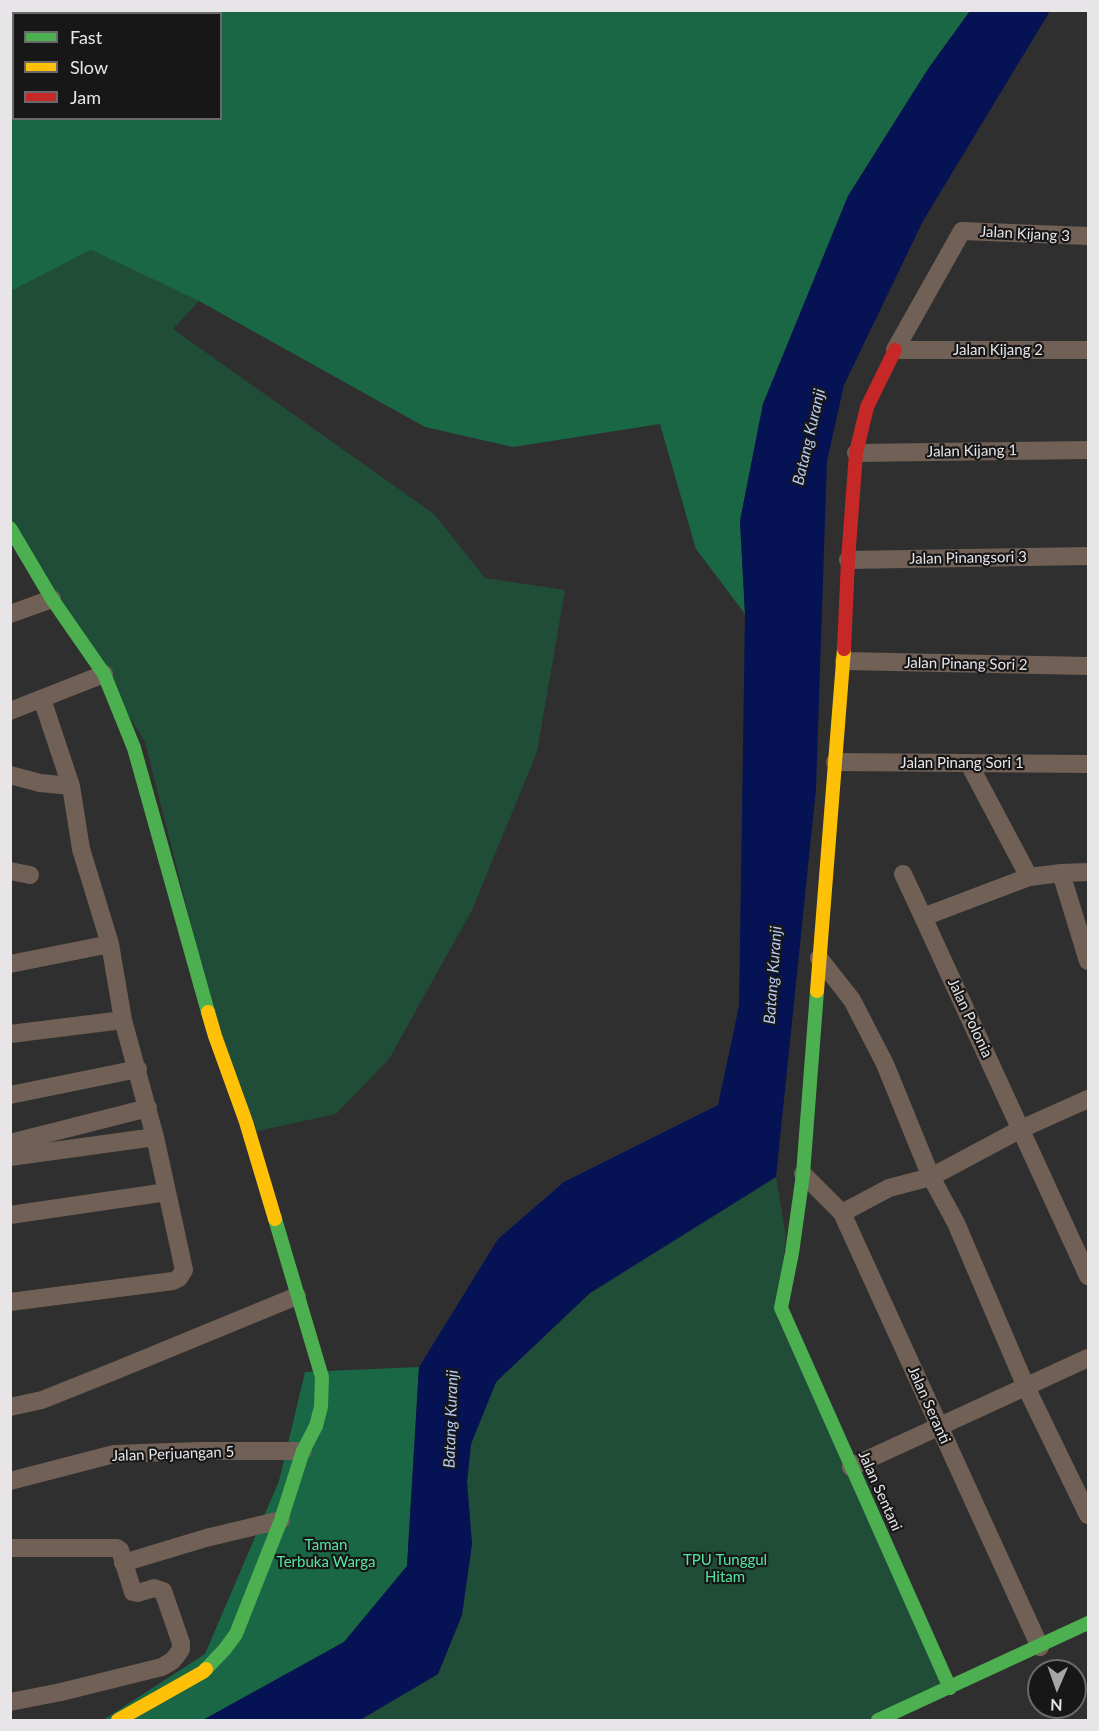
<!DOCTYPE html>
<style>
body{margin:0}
#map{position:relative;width:1099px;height:1731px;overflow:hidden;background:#302f30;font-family:Lato,sans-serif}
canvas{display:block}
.frame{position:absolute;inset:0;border:12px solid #e7e5e7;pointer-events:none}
.legend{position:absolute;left:12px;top:12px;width:210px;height:108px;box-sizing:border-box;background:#181718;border:2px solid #6b696b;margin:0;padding:8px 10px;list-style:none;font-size:18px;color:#e7e5e7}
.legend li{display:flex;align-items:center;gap:12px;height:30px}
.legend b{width:30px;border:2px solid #6b696b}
.north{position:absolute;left:1027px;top:1659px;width:60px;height:60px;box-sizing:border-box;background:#181718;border:2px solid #6b696b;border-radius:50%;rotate:182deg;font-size:16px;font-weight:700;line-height:24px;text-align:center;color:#e7e5e7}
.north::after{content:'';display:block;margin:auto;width:21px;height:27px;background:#a7a5a7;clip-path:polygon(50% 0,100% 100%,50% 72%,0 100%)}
</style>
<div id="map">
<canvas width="1099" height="1731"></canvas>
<div class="frame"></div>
<ul class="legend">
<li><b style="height:8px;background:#4caf50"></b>Fast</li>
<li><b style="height:8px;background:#ffc107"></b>Slow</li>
<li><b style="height:8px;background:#c62828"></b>Jam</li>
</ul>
<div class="north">N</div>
</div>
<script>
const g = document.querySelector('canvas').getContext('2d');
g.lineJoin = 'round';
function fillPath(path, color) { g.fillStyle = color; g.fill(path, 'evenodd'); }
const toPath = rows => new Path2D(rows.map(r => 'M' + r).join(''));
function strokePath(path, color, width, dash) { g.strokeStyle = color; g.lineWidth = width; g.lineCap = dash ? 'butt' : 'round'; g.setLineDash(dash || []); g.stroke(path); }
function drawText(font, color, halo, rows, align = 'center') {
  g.font = font + ' Lato,sans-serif'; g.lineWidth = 4.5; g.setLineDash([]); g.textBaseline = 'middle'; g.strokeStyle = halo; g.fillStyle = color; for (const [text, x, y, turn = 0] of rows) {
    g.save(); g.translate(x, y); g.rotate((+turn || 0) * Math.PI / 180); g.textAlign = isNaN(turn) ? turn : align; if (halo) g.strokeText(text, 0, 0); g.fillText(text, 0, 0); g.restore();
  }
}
const green = toPath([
 [91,250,199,301,173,329,434,514,485,578,565,590,537,752,472,910,389,1059,336,1114,244,1134,145,742,11,529,11,291],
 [776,1177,786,1237,777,1318,950,1686,877,1720,360,1720,438,1674,462,1615,472,1544,467,1482,471,1444,496,1382,590,1293]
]);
const forest = toPath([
 [160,11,970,11,928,69,848,196,763,404,740,521,745,614,696,549,660,424,513,447,425,427,199,301,91,250,11,291,11,77,13,76,14,118,220,118,220,14,154,13],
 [419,1367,407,1566,344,1642,203,1720,103,1720,205,1654,279,1481,305,1372]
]);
const water = toPath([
 [11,10,180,10,180,11,174,14,14,14,14,92,11,93],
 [970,11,1050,11,923,221,844,385,827,461,816,789,776,1177,590,1293,496,1382,471,1444,467,1482,472,1544,462,1615,438,1674,360,1720,203,1720,344,1642,407,1566,419,1367,498,1239,564,1182,718,1105,739,1006,745,614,740,521,763,404,848,196,928,69]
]);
const street = toPath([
 [1088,236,962,231,895,350,1088,350],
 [856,453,1088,450],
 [848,560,1088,556],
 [10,614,52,599],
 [844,661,1088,666],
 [10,711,104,674],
 [835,762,1088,764],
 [969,764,1029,877],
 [10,775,40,783,71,786],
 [10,871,30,875],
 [1088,872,1061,873,1029,877,923,917,1088,1276],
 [1061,873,1088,961],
 [903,874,923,917],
 [819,958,852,1000,885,1064,931,1177,956,1223,1026,1387,1088,1515],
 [10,964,110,944],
 [10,1034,123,1020],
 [10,1095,138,1069],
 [10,1143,148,1108],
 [10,1157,155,1137],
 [803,1174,842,1213,1040,1647],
 [842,1213,889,1188,931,1177,1021,1129,1088,1099],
 [10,1215,167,1192],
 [10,1302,173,1281,179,1278,184,1270,155,1137,123,1020,110,944,81,849,71,786,42,699],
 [10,1407,42,1400,117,1370,297,1296],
 [851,1467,1088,1358],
 [10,1481,114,1454,199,1451,303,1451],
 [10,1548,117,1548,120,1550,133,1592,138,1593,154,1588,163,1591,181,1643,181,1649,177,1655,172,1661,162,1667,61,1692,10,1702],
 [123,1563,206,1538,281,1520]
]);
const fast = toPath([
 [10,528,52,599,104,674,134,748,208,1012],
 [817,991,803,1174,792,1253,781,1308,950,1688],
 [206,1669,225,1649,236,1634,281,1520,303,1451,316,1426,321,1407,322,1377,275,1219],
 [878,1720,1088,1623]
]);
const slow = toPath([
 [817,991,844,649],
 [208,1012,215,1036,246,1122,275,1219],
 [118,1720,203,1672,206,1669]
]);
const jam = toPath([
 [844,649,848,560,856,453,867,407,895,350]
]);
const streetNames = [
 ["Jalan Kijang 3",1025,234,3],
 ["Jalan Kijang 2",998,350],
 ["Jalan Kijang 1",972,451,-1],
 ["Jalan Pinangsori 3",968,558,-1],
 ["Jalan Pinang Sori 2",966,664,1],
 ["Jalan Pinang Sori 1",962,763],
 ["Jalan Polonia",970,1018,65],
 ["Jalan Seranti",929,1405,66],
 ["Jalan Perjuangan 5",173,1454,-2],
 ["Jalan Sentani",880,1491,66]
];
const parkNames = [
 ["Taman",326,1545],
 ["Terbuka Warga",326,1562],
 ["TPU Tunggul",725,1560],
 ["Hitam",725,1577]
];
const waterNames = [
 ["Batang Kuranji",809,437,-77],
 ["Batang Kuranji",773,975,-86],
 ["Batang Kuranji",451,1419,-88]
];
fillPath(green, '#204d37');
fillPath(forest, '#1a6746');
fillPath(water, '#051354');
strokePath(street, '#706055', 18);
strokePath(fast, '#4caf50', 14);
strokePath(slow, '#ffc107', 14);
strokePath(jam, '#c62828', 14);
drawText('15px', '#e7e5e7', '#181718', streetNames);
drawText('15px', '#54e6a1', '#181718', parkNames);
drawText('italic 16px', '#b3c8f2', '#181718', waterNames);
</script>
